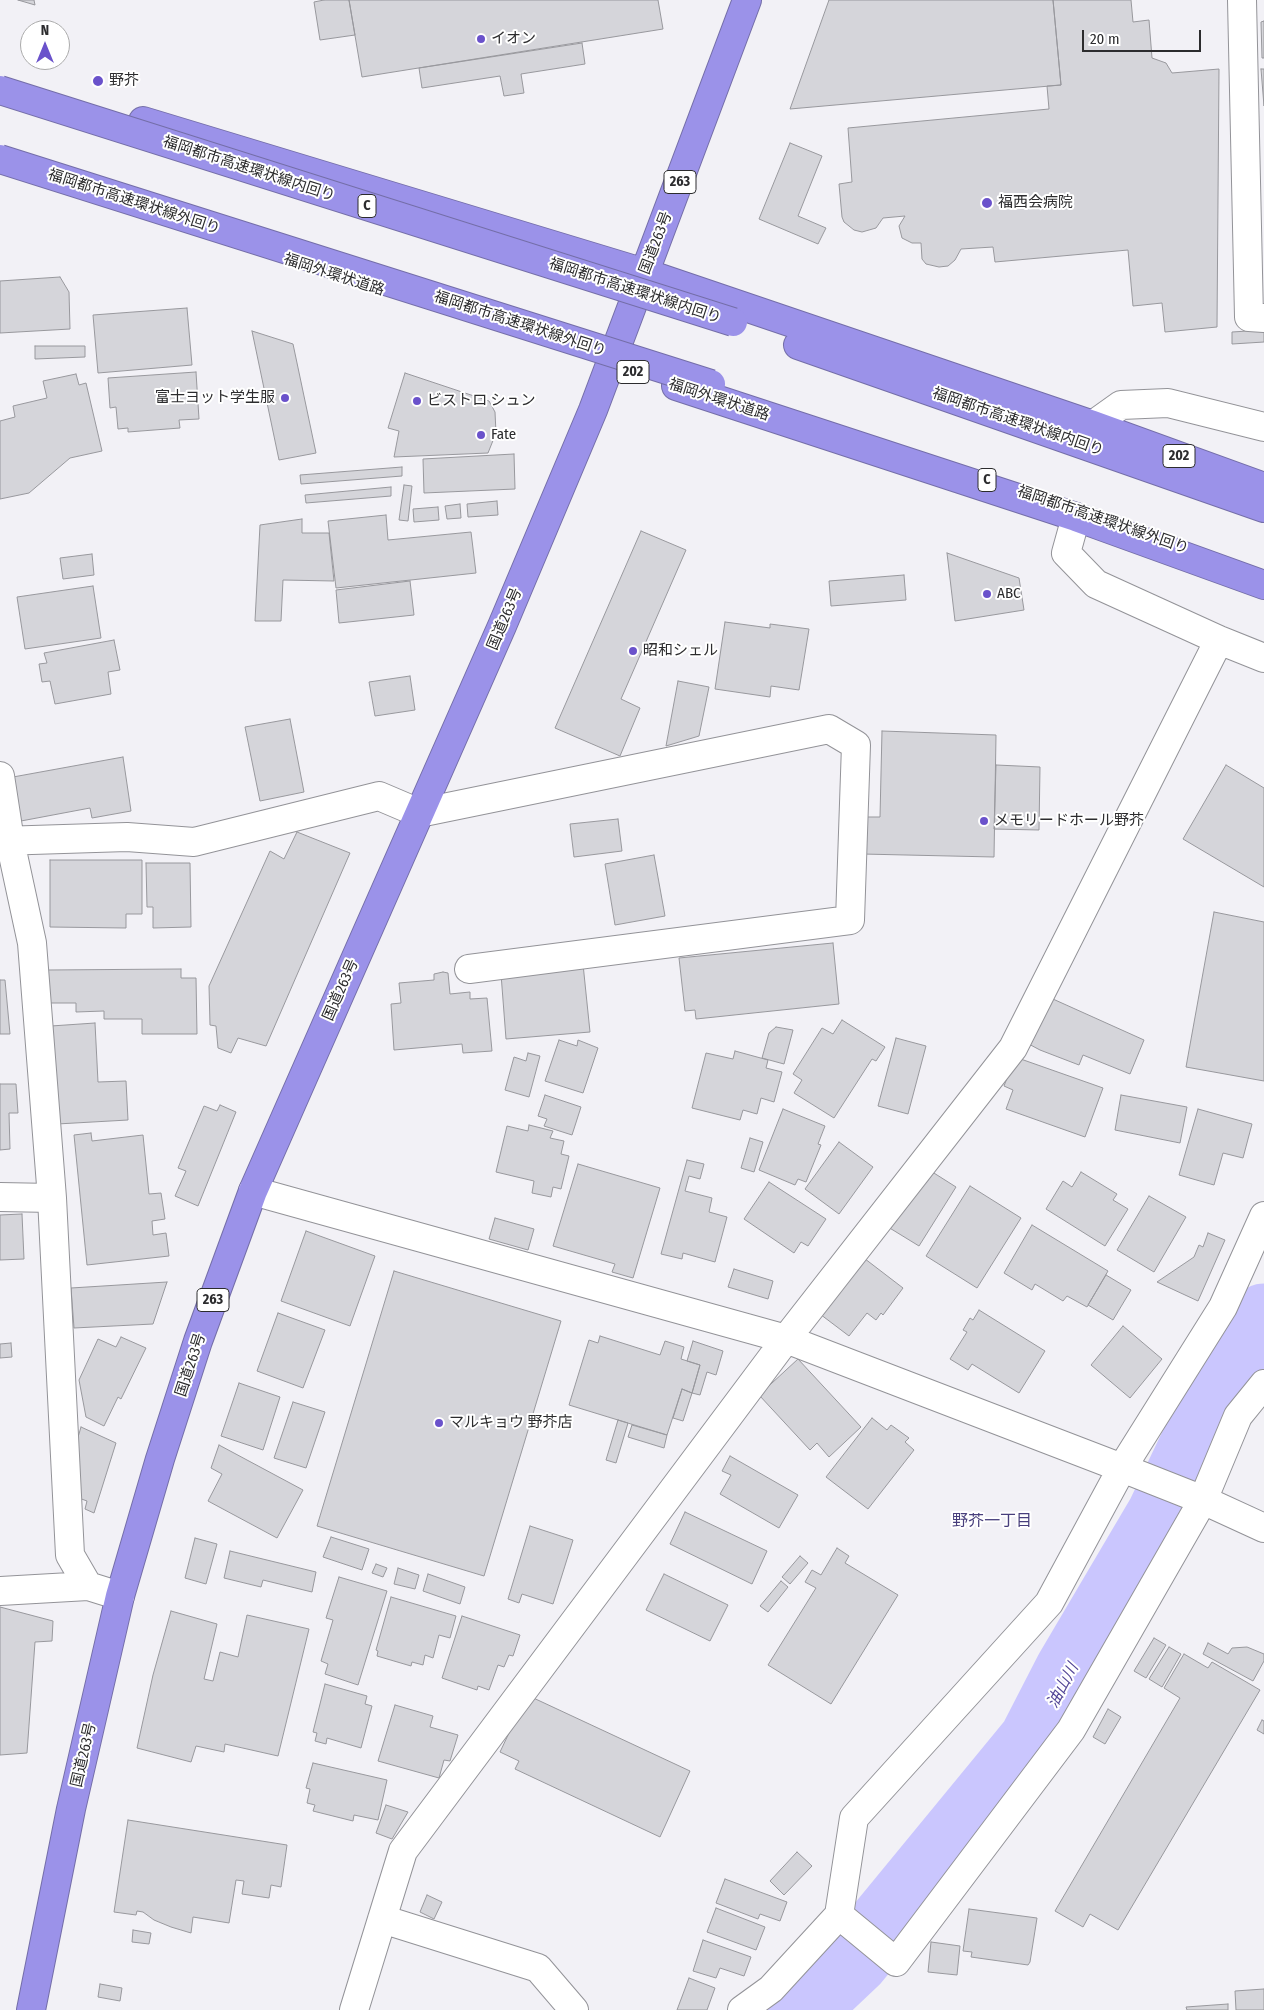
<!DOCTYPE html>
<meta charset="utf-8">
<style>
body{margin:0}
#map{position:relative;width:1264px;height:2010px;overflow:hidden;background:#f2f1f6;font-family:"Fira Sans Condensed",sans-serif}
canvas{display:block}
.north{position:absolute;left:20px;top:20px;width:50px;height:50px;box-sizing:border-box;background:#fff;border:1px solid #ababab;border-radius:50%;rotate:0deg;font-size:14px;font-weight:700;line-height:20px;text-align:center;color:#2c2c2e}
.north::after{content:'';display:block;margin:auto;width:18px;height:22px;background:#6a52cb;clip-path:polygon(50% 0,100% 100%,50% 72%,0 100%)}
.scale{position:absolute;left:1082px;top:30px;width:119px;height:22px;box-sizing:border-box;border:2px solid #2c2c2e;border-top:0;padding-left:6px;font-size:15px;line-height:18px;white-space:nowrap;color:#2c2c2e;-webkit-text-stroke:4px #fff;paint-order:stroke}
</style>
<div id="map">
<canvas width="1264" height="2010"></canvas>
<div class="north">N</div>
<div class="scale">20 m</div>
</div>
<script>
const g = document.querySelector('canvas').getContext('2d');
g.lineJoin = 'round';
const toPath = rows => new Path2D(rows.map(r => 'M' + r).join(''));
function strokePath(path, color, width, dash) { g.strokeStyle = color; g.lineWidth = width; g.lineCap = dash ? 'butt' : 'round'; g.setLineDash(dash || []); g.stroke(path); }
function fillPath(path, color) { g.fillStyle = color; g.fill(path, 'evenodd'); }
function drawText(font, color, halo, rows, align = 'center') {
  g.font = font + ' "Fira Sans Condensed","Noto Sans JP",sans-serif'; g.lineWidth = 4; g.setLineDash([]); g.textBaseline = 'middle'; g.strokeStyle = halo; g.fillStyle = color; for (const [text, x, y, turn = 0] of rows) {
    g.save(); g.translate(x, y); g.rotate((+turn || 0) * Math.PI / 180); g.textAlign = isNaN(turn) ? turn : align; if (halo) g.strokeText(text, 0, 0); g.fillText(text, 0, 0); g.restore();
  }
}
const river = toPath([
 [801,2010,854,1960,1034,1741,1070,1671,1162,1515,1229,1374,1264,1319]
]);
const building = toPath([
 [18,0,34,0,35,5,18,0],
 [324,0,349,0,355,35,320,40,314,2,324,0],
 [349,0,658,0,663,29,362,77,349,0],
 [829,0,1053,0,1061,85,790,109,829,0],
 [1053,0,1131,0,1133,22,1149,20,1152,58,1166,63,1172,73,1219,69,1217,327,1165,332,1162,303,1133,306,1128,250,995,262,993,247,961,249,955,260,948,266,939,267,926,264,922,259,921,243,912,243,902,238,899,226,905,216,883,218,876,228,862,232,854,230,844,222,842,217,839,184,852,182,848,128,1049,109,1047,86,1061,85,1053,0],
 [1264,21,1264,58,1262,58,1261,22,1264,21],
 [582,43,585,64,521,74,524,93,504,96,500,76,422,88,419,68,582,43],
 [1261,69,1264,69,1264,106,1261,69],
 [790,143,822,156,798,216,826,228,818,244,759,219,790,143],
 [60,277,69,292,70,329,0,333,0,281,60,277],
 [187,308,192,365,98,373,93,315,187,308],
 [1264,330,1264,342,1232,344,1232,332,1264,330],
 [252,331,293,344,316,453,279,460,252,331],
 [35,346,85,346,85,357,35,359,35,346],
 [196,372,199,419,179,420,180,428,128,432,128,428,118,429,116,407,110,408,108,378,196,372],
 [405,373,489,401,495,412,496,433,488,453,394,457,399,431,388,428,405,373],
 [76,374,79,385,86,383,102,451,70,458,29,493,0,499,0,421,15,417,13,406,47,398,43,381,76,374],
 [514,454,515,489,424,493,423,459,514,454],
 [402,467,402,476,301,484,300,475,402,467],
 [404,485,412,486,408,521,399,520,404,485],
 [391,487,391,496,306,503,305,495,391,487],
 [497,501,498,515,468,517,467,504,497,501],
 [460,504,461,518,447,519,445,506,460,504],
 [438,507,439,520,414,522,413,509,438,507],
 [386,515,388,540,471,532,476,573,336,588,328,521,386,515],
 [302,519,302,533,329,533,334,581,283,580,281,621,255,621,260,525,302,519],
 [641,531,686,550,621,699,640,708,620,756,555,728,641,531],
 [947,553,1019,578,1024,610,955,621,947,553],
 [92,554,94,575,63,579,60,558,92,554],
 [904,575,906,600,831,606,829,581,904,575],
 [410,581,414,615,339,623,336,590,410,581],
 [93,586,101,638,25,649,17,597,93,586],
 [725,622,770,628,770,624,809,629,799,690,771,686,770,697,715,689,725,622],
 [114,640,120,670,108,672,111,694,55,704,50,681,42,682,39,664,47,663,44,653,114,640],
 [410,676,415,710,375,716,369,682,410,676],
 [678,681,709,687,699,736,666,746,678,681],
 [290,719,304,792,260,801,245,727,290,719],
 [882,731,996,735,994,857,862,854,863,817,880,817,882,731],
 [123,757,131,811,92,818,90,808,21,821,13,777,123,757],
 [996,765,1040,767,1039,830,994,829,996,765],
 [1226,765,1264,788,1264,887,1183,839,1226,765],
 [618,819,622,851,574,857,570,824,618,819],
 [297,832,350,853,266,1046,238,1038,231,1053,218,1048,216,1026,210,1025,209,986,270,851,284,859,297,832],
 [654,855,665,916,615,925,605,864,654,855],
 [50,860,142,860,142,914,126,914,126,928,50,927,50,860],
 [146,863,190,863,191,927,153,928,153,907,147,907,146,863],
 [1214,912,1264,922,1264,1081,1186,1067,1214,912],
 [833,943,839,1004,696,1019,695,1010,685,1011,679,958,833,943],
 [583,964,590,1032,506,1039,501,974,583,964],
 [181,969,181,978,196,978,197,1034,142,1034,142,1019,104,1019,104,1011,76,1012,76,1003,47,1003,47,970,181,969],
 [443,972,448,973,450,994,470,992,470,999,487,998,492,1051,463,1053,462,1044,394,1050,391,1004,401,1003,399,983,434,980,434,974,443,972],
 [0,980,5,980,10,1034,0,1034,0,980],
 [1044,995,1144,1040,1130,1074,1083,1055,1079,1065,1040,1050,1025,1042,1044,995],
 [842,1020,885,1047,876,1061,872,1059,834,1118,794,1093,802,1080,793,1074,822,1028,833,1034,842,1020],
 [95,1023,98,1082,126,1081,128,1120,57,1124,51,1026,95,1023],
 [776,1027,793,1030,784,1064,762,1058,769,1033,776,1027],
 [896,1038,926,1046,908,1114,878,1106,896,1038],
 [559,1040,577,1046,578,1040,598,1048,583,1093,545,1081,559,1040],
 [735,1051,768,1060,766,1068,782,1072,774,1102,761,1098,757,1114,743,1110,740,1120,692,1108,706,1053,733,1059,735,1051],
 [528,1053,540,1056,529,1097,505,1090,514,1057,526,1061,528,1053],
 [1015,1057,1103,1088,1085,1137,1006,1109,1013,1090,1004,1086,1015,1057],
 [0,1084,16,1084,18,1113,9,1113,10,1149,0,1150,0,1084],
 [545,1095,581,1107,572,1135,544,1126,547,1119,538,1116,545,1095],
 [1121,1095,1187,1107,1180,1143,1115,1130,1121,1095],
 [220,1105,236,1112,198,1206,175,1196,186,1171,178,1168,204,1106,217,1111,220,1105],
 [783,1109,825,1126,818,1144,821,1145,806,1182,798,1179,795,1185,759,1170,783,1109],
 [1198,1109,1252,1124,1243,1158,1223,1153,1214,1185,1179,1175,1198,1109],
 [529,1125,553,1131,550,1138,564,1141,561,1154,569,1156,561,1189,553,1187,551,1197,532,1193,534,1181,496,1172,507,1126,528,1131,529,1125],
 [91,1133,92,1141,143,1135,149,1194,161,1193,165,1219,152,1221,153,1235,166,1233,169,1256,87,1265,74,1135,91,1133],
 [750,1138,763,1142,754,1172,741,1168,750,1138],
 [839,1142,873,1167,839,1214,805,1189,839,1142],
 [687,1160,704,1164,700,1179,689,1176,685,1191,712,1198,709,1212,727,1217,715,1262,683,1253,682,1259,661,1254,687,1160],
 [578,1164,660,1188,633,1278,612,1272,615,1264,553,1246,578,1164],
 [926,1168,956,1187,919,1246,888,1227,926,1168],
 [1081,1172,1117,1194,1113,1200,1128,1209,1105,1246,1046,1209,1063,1181,1072,1187,1081,1172],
 [769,1182,826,1219,808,1246,801,1242,794,1253,744,1219,769,1182],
 [970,1186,1021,1218,977,1288,926,1256,970,1186],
 [1149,1196,1186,1217,1154,1272,1117,1250,1149,1196],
 [22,1214,24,1259,0,1260,0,1215,22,1214],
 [495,1218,534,1229,528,1250,489,1239,495,1218],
 [1032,1225,1108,1271,1087,1307,1067,1296,1063,1301,1035,1284,1032,1290,1004,1273,1032,1225],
 [306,1231,375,1256,350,1326,281,1301,306,1231],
 [1208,1233,1225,1240,1198,1301,1157,1282,1194,1257,1199,1245,1203,1247,1208,1233],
 [856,1252,903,1288,883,1315,881,1313,876,1320,867,1313,849,1336,812,1308,856,1252],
 [734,1269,773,1281,768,1299,728,1287,734,1269],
 [394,1271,561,1321,484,1576,317,1526,394,1271],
 [1106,1275,1131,1290,1113,1320,1088,1305,1106,1275],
 [167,1282,153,1324,74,1328,71,1288,167,1282],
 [979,1310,1045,1351,1019,1393,972,1364,968,1370,950,1359,967,1332,963,1330,970,1318,973,1320,979,1310],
 [278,1313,325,1330,303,1388,257,1371,278,1313],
 [1123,1326,1162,1359,1130,1398,1091,1365,1123,1326],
 [600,1336,660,1355,665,1341,684,1347,681,1359,700,1365,692,1393,682,1389,667,1435,569,1405,589,1340,598,1343,600,1336],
 [121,1337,146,1348,121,1399,118,1397,104,1426,86,1417,79,1380,98,1339,116,1347,121,1337],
 [693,1341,723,1351,716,1375,707,1372,700,1395,692,1393,700,1365,687,1361,693,1341],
 [11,1343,12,1357,0,1358,0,1344,11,1343],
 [798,1359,861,1427,829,1457,817,1443,810,1450,759,1395,798,1359],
 [239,1383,280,1397,263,1450,221,1436,239,1383],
 [682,1389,692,1393,683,1421,673,1418,682,1389],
 [293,1402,325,1412,306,1468,274,1458,293,1402],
 [872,1418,887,1430,891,1425,909,1438,905,1442,914,1450,868,1509,826,1477,872,1418],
 [618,1420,628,1423,616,1463,606,1460,618,1420],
 [632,1425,667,1435,664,1448,628,1437,632,1425],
 [81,1427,116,1443,94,1513,85,1509,87,1501,76,1497,74,1451,81,1427],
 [219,1445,303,1490,277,1538,208,1501,222,1474,211,1468,219,1445],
 [730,1456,798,1495,779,1528,720,1494,731,1475,722,1471,730,1456],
 [685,1512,767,1551,752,1584,670,1544,685,1512],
 [530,1526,573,1540,553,1604,522,1594,519,1603,508,1599,530,1526],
 [331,1537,369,1549,362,1570,323,1557,331,1537],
 [195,1538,217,1544,206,1584,185,1578,195,1538],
 [837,1548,849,1556,845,1563,898,1595,831,1704,768,1665,816,1588,805,1582,812,1570,821,1575,837,1548],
 [230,1551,316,1572,312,1592,263,1580,261,1587,224,1578,230,1551],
 [800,1556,808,1563,790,1584,782,1577,800,1556],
 [376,1564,387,1568,383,1577,372,1573,376,1564],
 [398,1568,419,1575,415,1589,394,1584,398,1568],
 [428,1574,465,1587,460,1604,423,1591,428,1574],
 [664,1574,728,1605,710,1641,646,1610,664,1574],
 [339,1577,387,1591,358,1685,325,1674,328,1664,321,1661,333,1620,326,1618,339,1577],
 [781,1581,788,1587,768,1612,760,1606,781,1581],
 [391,1597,456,1616,450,1638,439,1635,433,1658,425,1655,423,1665,412,1662,411,1666,377,1656,378,1651,376,1650,391,1597],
 [0,1607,53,1621,52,1641,35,1642,27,1753,0,1755,0,1607],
 [171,1611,217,1624,204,1679,213,1681,220,1652,238,1657,247,1615,309,1629,278,1756,225,1744,224,1752,196,1746,191,1762,137,1748,153,1675,171,1611],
 [462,1616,520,1635,513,1656,509,1655,504,1667,498,1665,489,1690,478,1686,477,1690,442,1678,462,1616],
 [1154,1638,1166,1645,1146,1678,1134,1671,1154,1638],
 [1208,1643,1228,1654,1232,1648,1247,1647,1264,1654,1264,1661,1253,1681,1203,1654,1208,1643],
 [1169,1647,1181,1654,1162,1687,1149,1679,1169,1647],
 [1184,1654,1208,1668,1212,1662,1260,1690,1118,1930,1090,1914,1083,1927,1055,1911,1180,1698,1164,1688,1184,1654],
 [325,1684,367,1696,365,1704,372,1706,361,1748,327,1738,326,1744,315,1741,317,1733,313,1732,325,1684],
 [527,1695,690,1771,660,1837,515,1769,519,1761,500,1752,527,1695],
 [395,1705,433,1716,430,1727,458,1735,450,1761,444,1760,439,1778,378,1761,395,1705],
 [1108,1709,1121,1717,1105,1744,1093,1737,1108,1709],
 [1262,1720,1264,1721,1264,1734,1257,1730,1262,1720],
 [313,1763,387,1780,378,1820,354,1815,353,1821,313,1811,315,1805,307,1803,310,1789,306,1788,313,1763],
 [386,1805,408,1812,392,1839,376,1833,386,1805],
 [128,1820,287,1845,281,1887,271,1885,269,1898,242,1894,244,1881,236,1880,229,1923,193,1917,191,1933,171,1927,154,1920,143,1912,137,1911,136,1915,114,1912,128,1820],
 [797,1852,812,1866,784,1895,770,1881,797,1852],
 [725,1879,787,1902,780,1921,760,1914,758,1919,716,1903,725,1879],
 [427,1895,442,1902,434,1919,420,1912,427,1895],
 [716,1908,765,1927,756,1950,707,1932,716,1908],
 [969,1909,1037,1918,1030,1962,1028,1965,971,1957,972,1952,963,1951,969,1909],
 [133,1930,151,1933,149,1944,132,1942,133,1930],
 [703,1940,751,1957,744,1976,720,1968,716,1978,693,1971,703,1940],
 [931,1942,960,1946,957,1975,928,1972,931,1942],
 [689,1978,715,1988,707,2010,677,2010,689,1978],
 [100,1984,122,1988,120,2001,98,1997,100,1984],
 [1264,1989,1264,2010,1236,2010,1235,1991,1264,1989],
 [1228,2004,1228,2010,1187,2010,1186,2007,1228,2004]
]);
const street = toPath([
 [1242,0,1249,317,1264,318],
 [1093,425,1121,405,1168,403,1264,427],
 [1076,517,1066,553,1096,584,1219,640,1264,658],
 [0,776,10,841,32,943,52,1198,70,1555,88,1586,120,1596],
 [0,841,127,837,194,842,379,796,419,813,829,729,856,745,850,920,469,969],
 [253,1191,786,1339,1122,1468,1203,1500,1264,1528],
 [0,1197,52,1198],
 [0,1591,88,1586],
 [839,1915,896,1962,1071,1730,1203,1500,1238,1416,1264,1384],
 [382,1919,538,1968,574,2010],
 [354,2010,403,1851,786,1339,1013,1048,1219,640],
 [742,2010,771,1989,839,1915,854,1818,1049,1603,1122,1468,1223,1307,1264,1216]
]);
const highway = toPath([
 [143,121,645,273,1093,425,1264,487],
 [798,345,1264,508],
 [676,386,1076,517,1264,585],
 [31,2010,71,1809,120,1596,160,1459,198,1341,253,1191,502,626,593,410,747,0]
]);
const highwayBridge = toPath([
 [0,90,733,322],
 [0,159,711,384]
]);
const markers = [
 [481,39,5,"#6a52cb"],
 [98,81,6,"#6a52cb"],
 [987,203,6,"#6a52cb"],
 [285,398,5,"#6a52cb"],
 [417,401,5,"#6a52cb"],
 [481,435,5,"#6a52cb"],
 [987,594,5,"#6a52cb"],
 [633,651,5,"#6a52cb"],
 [984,821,5,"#6a52cb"],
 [439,1423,5,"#6a52cb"]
];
const shields = [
 [680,182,32],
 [367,206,18],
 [633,372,32],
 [1179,456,32],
 [987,480,18],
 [213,1300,32]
];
const shieldNames = [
 ["263",680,182],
 ["C",367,206],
 ["202",633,372],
 ["202",1179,456],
 ["C",987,480],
 ["263",213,1300]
];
const poiNames = [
 ["イオン",491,39],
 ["野芥",109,81],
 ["福西会病院",998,203],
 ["富士ヨット学生服",275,398,"right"],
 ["ビストロ シュン",427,401],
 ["Fate",491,435],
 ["ABC",997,594],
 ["昭和シェル",643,651],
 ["メモリードホール野芥",994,821],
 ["マルキョウ 野芥店",449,1423]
];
const streetNames = [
 ["福岡都市高速環状線内回り",249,169,18],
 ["福岡都市高速環状線外回り",134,202,18],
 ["国道263号",656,243,-69],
 ["福岡外環状道路",334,275,18],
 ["福岡都市高速環状線内回り",635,291,18],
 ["福岡都市高速環状線外回り",520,324,18],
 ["福岡外環状道路",719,400,18],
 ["福岡都市高速環状線内回り",1018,422,19],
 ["福岡都市高速環状線外回り",1103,520,19],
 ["国道263号",505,619,-67],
 ["国道263号",341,990,-66],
 ["国道263号",191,1365,-72],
 ["国道263号",84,1755,-77]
];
const neighbourhoodNames = [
 ["野芥一丁目",992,1522]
];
const waterNames = [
 ["油山川",1063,1686,-62]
];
strokePath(river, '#cac6fe', 71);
fillPath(building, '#d5d5da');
strokePath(building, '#98989d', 1);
strokePath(street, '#939398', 30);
strokePath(highway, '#746ea8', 30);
strokePath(street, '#fff', 28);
strokePath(highway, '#9b92e9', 28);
strokePath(highwayBridge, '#746ea8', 30, []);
strokePath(highwayBridge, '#9b92e9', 28);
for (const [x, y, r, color] of markers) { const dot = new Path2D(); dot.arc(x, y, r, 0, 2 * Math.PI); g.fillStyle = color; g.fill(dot); strokePath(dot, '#fff', 2); }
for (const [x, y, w] of shields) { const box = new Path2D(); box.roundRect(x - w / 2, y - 11.5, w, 23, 4); g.fillStyle = '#fff'; g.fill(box); strokePath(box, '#2c2c2e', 1); }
drawText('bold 14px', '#2c2c2e', null, shieldNames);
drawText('15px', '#2c2c2e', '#fff', poiNames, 'left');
drawText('15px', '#2c2c2e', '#fff', streetNames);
drawText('16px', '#483f7c', '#fff', neighbourhoodNames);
drawText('italic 16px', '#544797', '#fff', waterNames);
</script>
